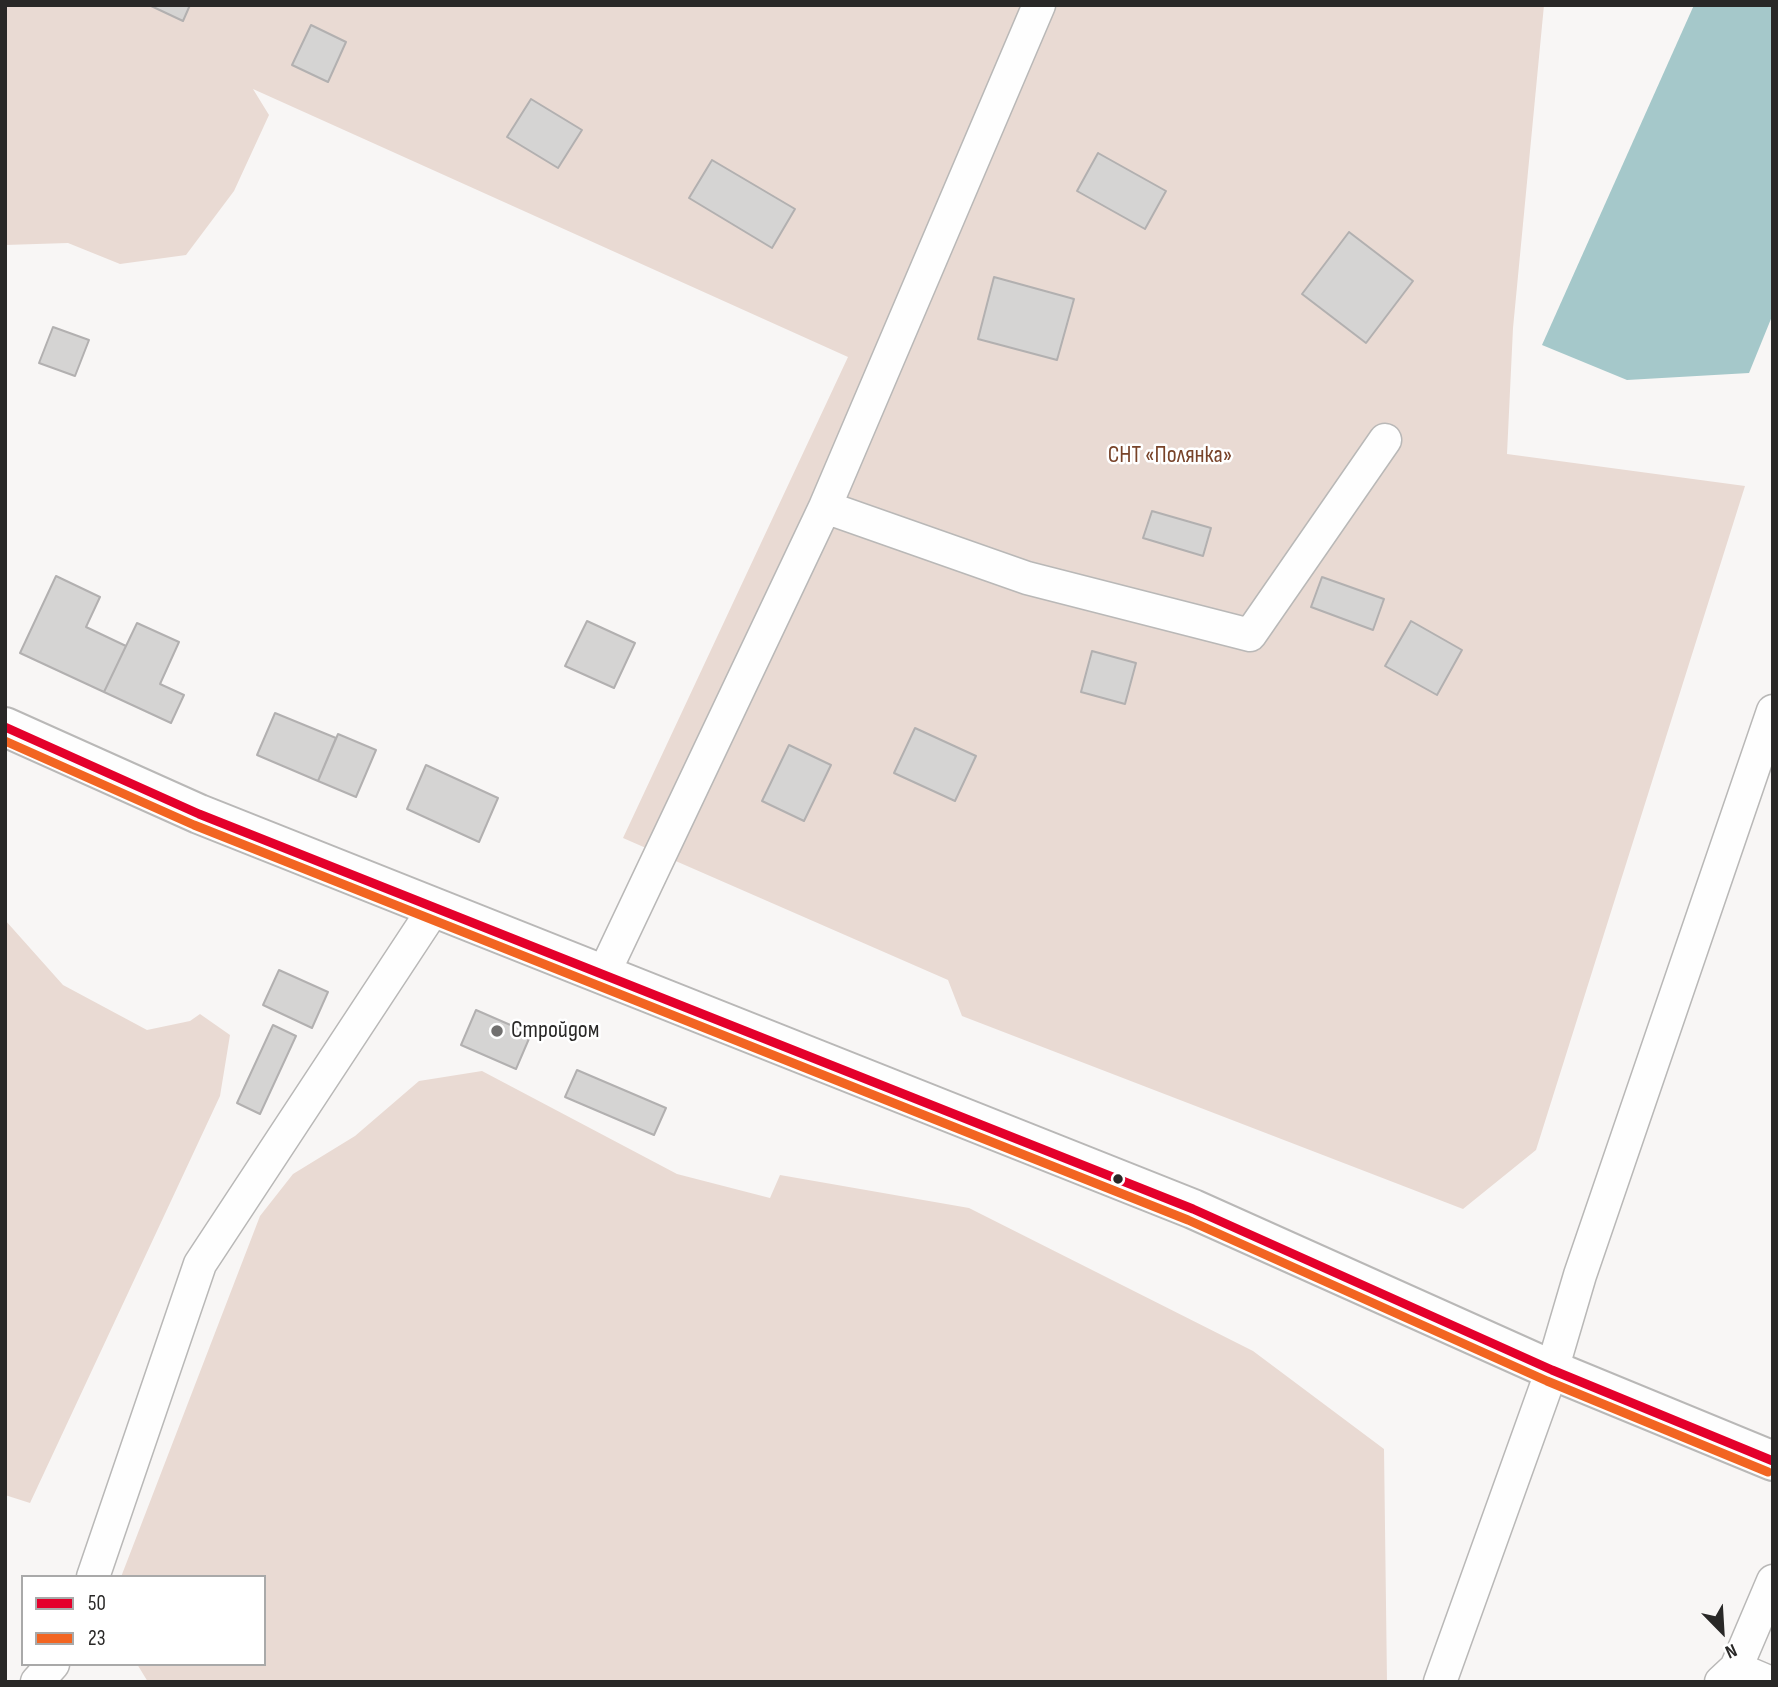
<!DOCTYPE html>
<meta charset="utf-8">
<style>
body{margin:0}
#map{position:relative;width:1778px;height:1687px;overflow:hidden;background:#f8f6f5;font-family:"Sofia Sans Condensed",sans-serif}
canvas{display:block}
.frame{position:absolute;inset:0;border:7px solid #292827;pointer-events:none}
.legend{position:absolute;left:21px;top:1575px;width:245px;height:91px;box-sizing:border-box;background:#fff;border:2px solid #a9a9a9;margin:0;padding:9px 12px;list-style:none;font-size:21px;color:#292827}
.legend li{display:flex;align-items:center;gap:14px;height:35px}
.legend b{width:35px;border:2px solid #a9a9a9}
.north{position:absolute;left:1687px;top:1596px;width:70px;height:70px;-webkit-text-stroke:5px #fff;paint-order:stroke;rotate:156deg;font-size:19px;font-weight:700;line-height:28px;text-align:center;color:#292827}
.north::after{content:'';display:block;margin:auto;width:24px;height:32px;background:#292827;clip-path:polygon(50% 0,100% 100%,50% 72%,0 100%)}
</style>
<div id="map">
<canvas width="1778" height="1687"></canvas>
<div class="frame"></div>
<ul class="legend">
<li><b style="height:9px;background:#e4002b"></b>50</li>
<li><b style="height:9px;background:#f26522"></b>23</li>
</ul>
<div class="north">N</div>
</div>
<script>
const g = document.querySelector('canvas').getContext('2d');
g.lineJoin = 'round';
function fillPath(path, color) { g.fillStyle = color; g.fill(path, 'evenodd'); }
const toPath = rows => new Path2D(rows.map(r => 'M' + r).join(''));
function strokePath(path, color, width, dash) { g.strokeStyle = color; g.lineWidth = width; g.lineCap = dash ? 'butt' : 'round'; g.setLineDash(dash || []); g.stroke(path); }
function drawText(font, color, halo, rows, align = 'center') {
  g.font = font + ' "Sofia Sans Condensed",sans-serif'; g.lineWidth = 5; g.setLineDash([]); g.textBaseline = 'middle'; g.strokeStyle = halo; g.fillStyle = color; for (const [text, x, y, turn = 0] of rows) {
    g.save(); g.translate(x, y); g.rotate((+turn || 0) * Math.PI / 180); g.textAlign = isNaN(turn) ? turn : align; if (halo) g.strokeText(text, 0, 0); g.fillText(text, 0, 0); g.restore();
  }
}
const green = toPath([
 [5,5,1544,5,1513,328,1507,454,1745,486,1536,1150,1463,1209,962,1016,948,980,623,838,848,357,253,89,269,115,234,191,186,255,120,264,68,243,5,245],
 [5,920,63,985,147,1030,190,1021,200,1014,230,1035,220,1096,30,1503,5,1495],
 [482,1071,677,1174,770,1198,780,1175,969,1208,1253,1351,1384,1449,1387,1682,148,1682,137,1664,264,1664,264,1577,121,1577,260,1216,293,1174,355,1136,419,1081]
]);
const water = toPath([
 [1694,5,1773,5,1773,314,1749,373,1627,380,1542,345]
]);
const building = toPath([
 [149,5,190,5,183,21,149,5],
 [311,25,346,42,328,82,292,65,311,25],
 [531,99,582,130,558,168,507,137,531,99],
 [1098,153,1166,191,1145,229,1077,191,1098,153],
 [712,160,795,209,772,248,689,198,712,160],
 [1349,232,1413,281,1366,343,1302,294,1349,232],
 [994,277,1074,299,1057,360,978,339,994,277],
 [53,327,89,340,75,376,39,363,53,327],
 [1152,511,1211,528,1203,556,1143,538,1152,511],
 [56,576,100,597,86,627,126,646,104,692,20,653,56,576],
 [1322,577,1384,599,1373,630,1311,607,1322,577],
 [587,621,635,643,614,688,565,666,587,621],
 [1411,621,1462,650,1437,695,1385,666,1411,621],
 [137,623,179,642,160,684,184,695,171,723,104,692,137,623],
 [1092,651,1136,663,1125,704,1081,692,1092,651],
 [275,713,336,738,318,781,257,755,275,713],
 [915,728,976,756,955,801,894,773,915,728],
 [338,734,376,750,356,797,318,781,338,734],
 [789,745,831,765,804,821,762,801,789,745],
 [426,765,498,798,479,842,407,809,426,765],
 [279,970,328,992,312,1028,263,1005,279,970],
 [476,1010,531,1034,516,1069,461,1045,476,1010],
 [273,1025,296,1036,260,1114,237,1103,273,1025],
 [577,1070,666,1108,654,1135,565,1097,577,1070]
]);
const minor = toPath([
 [1039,5,825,507,1027,578,1250,635,1385,440],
 [603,975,825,507],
 [93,1577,200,1264,435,907],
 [1736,1668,1769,1682],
 [37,1682,53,1664],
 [1440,1682,1552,1370,1580,1275,1773,711],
 [1721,1682,1736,1668,1773,1581]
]);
const major = toPath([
 [5,727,199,814,1193,1209,1552,1370,1773,1461]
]);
const bus1 = toPath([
 [5,727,199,814,1193,1209,1552,1370,1773,1461]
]);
const bus2 = toPath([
 [5,741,194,825,1188,1220,1547,1381,1768,1472]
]);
const markers = [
 [497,1031,7,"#71706f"],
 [1118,1179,6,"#292827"]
];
const parkNames = [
 ["СНТ «Полянка»",1170,456]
];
const poiNames = [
 ["Стройдом",511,1031]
];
fillPath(green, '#e9dad3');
fillPath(water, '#a5c8ca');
fillPath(building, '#d5d4d3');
strokePath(building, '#b2b0b0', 2);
strokePath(minor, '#b9b8b7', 35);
strokePath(major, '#b9b8b7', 42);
strokePath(minor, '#fefefe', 32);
strokePath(major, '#fefefe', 38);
strokePath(bus1, '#e4002b', 9);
strokePath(bus2, '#f26522', 9);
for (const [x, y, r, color] of markers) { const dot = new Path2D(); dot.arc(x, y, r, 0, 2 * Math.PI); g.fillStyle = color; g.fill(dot); strokePath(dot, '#fff', 2.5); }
drawText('24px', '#784329', '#fff', parkNames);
drawText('24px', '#292827', '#fff', poiNames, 'left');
</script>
